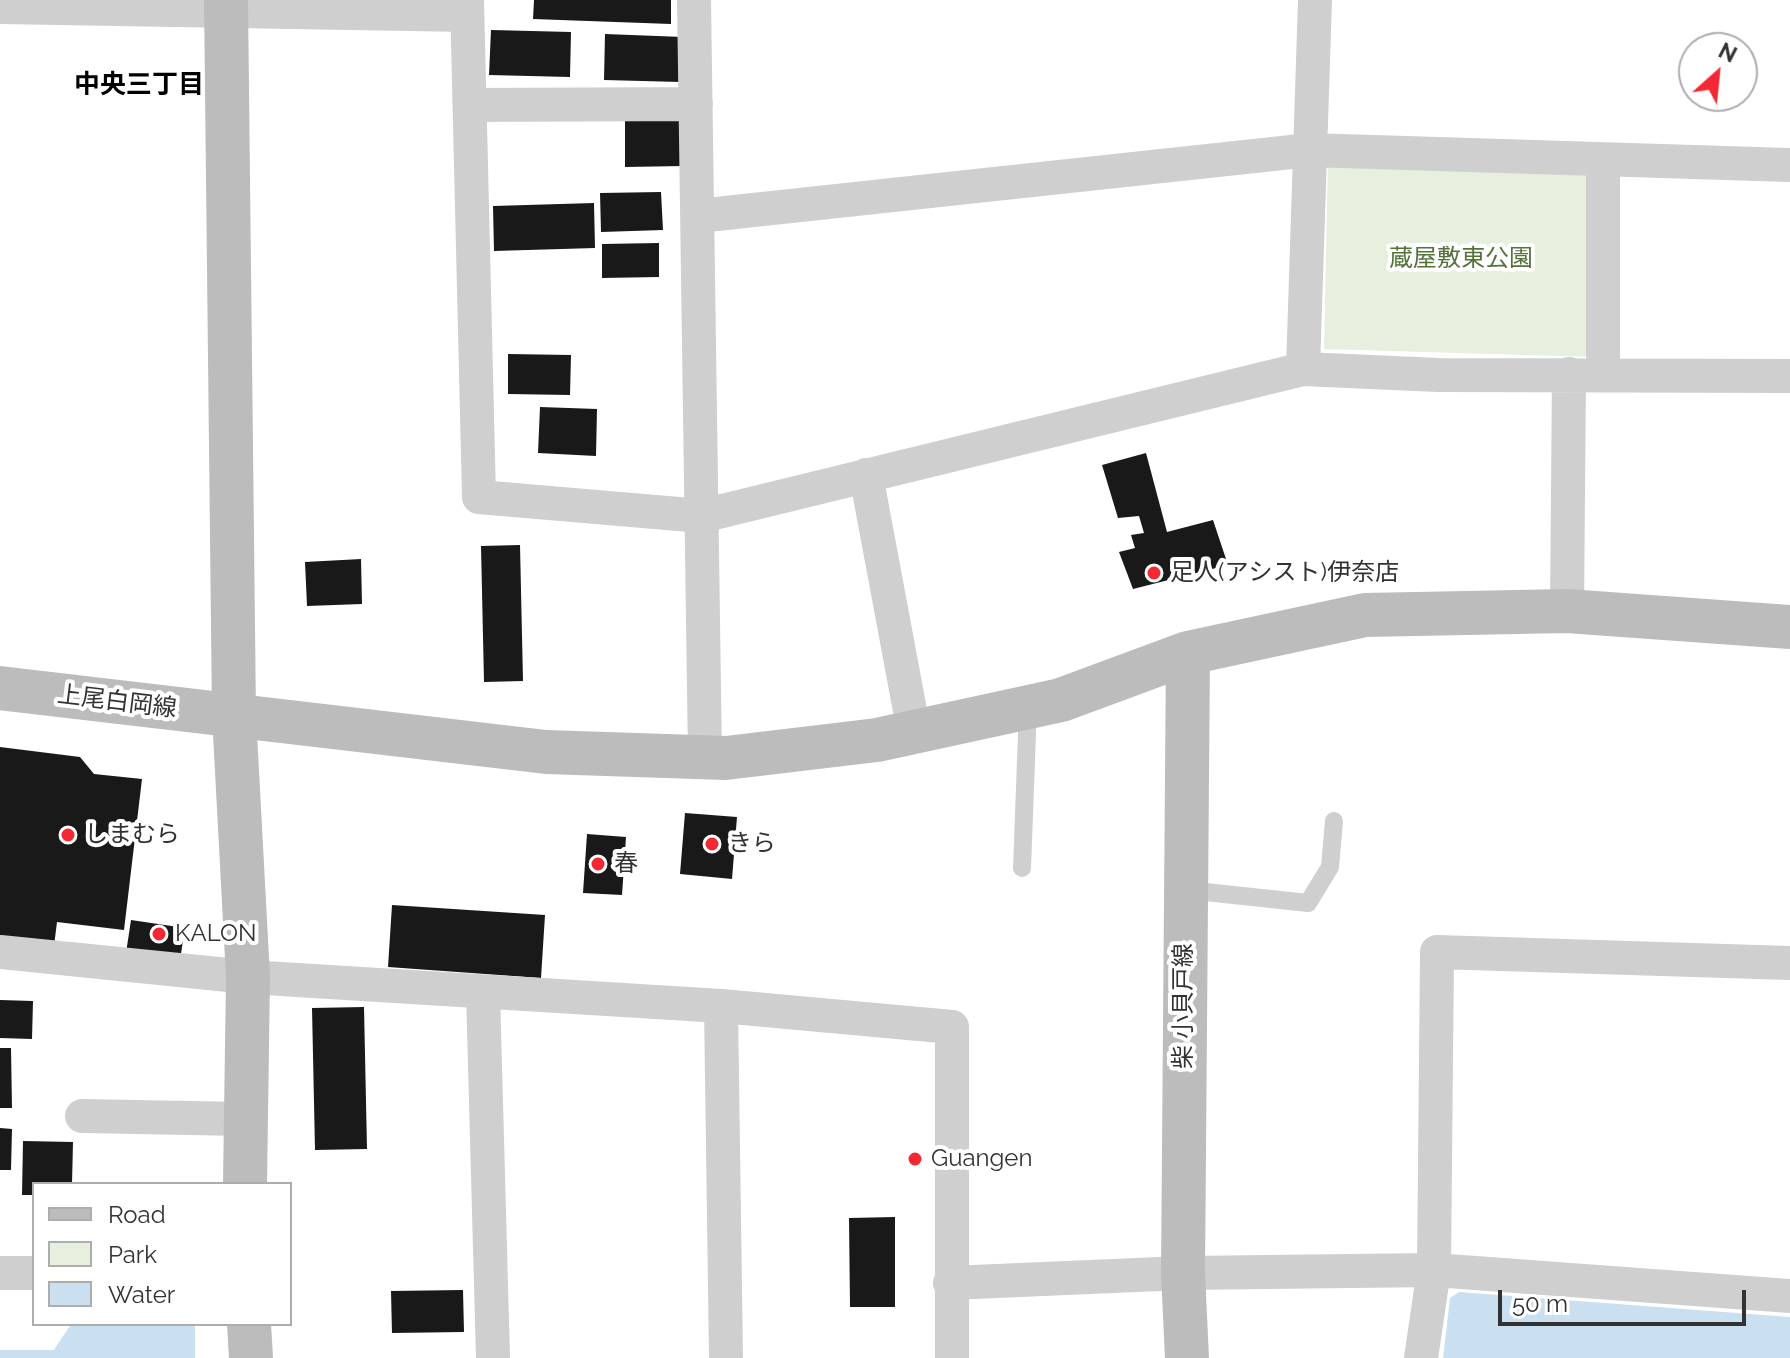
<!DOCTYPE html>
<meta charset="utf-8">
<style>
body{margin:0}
#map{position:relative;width:1790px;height:1358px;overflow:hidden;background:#fff;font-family:Raleway,sans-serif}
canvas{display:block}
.legend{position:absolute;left:32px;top:1182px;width:260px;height:144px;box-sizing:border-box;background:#fff;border:2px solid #adadad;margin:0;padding:10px 14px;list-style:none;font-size:24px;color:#323232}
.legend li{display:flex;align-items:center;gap:16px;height:40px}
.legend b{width:40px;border:2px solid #adadad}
.north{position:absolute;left:1678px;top:32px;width:80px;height:80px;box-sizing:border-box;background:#fff;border:2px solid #adadad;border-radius:50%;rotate:27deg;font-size:22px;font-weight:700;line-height:32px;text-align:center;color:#323232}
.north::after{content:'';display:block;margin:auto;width:28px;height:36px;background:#f42832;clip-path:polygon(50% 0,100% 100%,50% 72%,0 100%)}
.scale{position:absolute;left:1498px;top:1290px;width:248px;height:36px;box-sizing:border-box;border:4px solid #323232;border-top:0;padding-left:10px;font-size:24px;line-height:28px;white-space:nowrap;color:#323232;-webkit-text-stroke:6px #fff;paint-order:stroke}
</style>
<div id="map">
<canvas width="1790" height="1358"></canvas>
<ul class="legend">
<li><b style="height:10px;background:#bcbcbc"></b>Road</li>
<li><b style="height:22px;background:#e7efdf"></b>Park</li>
<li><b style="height:22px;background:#cae0f0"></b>Water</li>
</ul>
<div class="north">N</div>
<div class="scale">50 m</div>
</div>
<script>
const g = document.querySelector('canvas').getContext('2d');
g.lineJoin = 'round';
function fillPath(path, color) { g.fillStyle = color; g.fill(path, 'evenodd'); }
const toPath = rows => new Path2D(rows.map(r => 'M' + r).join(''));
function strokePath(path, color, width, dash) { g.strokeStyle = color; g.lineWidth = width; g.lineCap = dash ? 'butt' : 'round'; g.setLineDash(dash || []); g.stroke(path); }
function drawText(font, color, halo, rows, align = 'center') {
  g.font = font + ' Raleway,"Noto Sans JP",sans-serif'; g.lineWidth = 8; g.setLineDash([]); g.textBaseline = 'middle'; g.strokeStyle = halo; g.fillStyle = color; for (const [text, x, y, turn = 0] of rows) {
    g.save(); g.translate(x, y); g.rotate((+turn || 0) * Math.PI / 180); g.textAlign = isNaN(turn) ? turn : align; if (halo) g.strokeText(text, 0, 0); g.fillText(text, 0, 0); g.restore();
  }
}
const green = toPath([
 [1328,161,1597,168,1593,357,1324,349]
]);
const water = toPath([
 [1459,1292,1790,1317,1790,1358,1443,1358,1450,1298],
 [71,1324,195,1324,195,1358,0,1358,0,1350,54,1350]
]);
const building = toPath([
 [534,0,671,0,671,24,533,19],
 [491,30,571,32,570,77,489,75],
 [605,34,683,37,681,82,604,80],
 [625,115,683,116,684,166,625,167],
 [661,192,663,230,601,232,600,193],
 [594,203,595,248,494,251,493,206],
 [659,243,659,277,602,278,602,244],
 [508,354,571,355,570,395,508,394],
 [540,407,597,409,596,456,538,453],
 [1146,453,1167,532,1213,520,1228,565,1133,589,1119,552,1135,548,1131,535,1144,533,1139,516,1118,518,1102,465],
 [520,545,523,681,484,682,481,546],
 [361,559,362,604,307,606,305,562],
 [0,747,80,757,94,774,142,779,124,930,57,922,54,946,0,939],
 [685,813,737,817,732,879,680,874],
 [587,834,626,837,622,895,583,893],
 [392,905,545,915,541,978,388,967],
 [131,920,185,928,180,960,126,953],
 [0,1000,33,1001,32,1039,0,1038],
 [364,1007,367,1149,315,1150,312,1008],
 [0,1048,11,1048,12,1108,0,1108],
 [0,1128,12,1129,11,1170,0,1170],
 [23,1141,73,1142,72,1184,34,1184,34,1195,22,1195],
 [895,1217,895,1307,850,1307,849,1218],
 [463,1290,464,1332,392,1333,391,1291]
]);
const lane = toPath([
 [1022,868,1028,707],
 [1187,890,1308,903,1330,867,1334,821]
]);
const street = toPath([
 [467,0,479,497,702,516,1303,369,1438,375,1790,376],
 [694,0,705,757],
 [0,7,467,15],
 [470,105,696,104],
 [698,216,1310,150,1790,165],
 [1303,369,1315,0],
 [1603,374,1603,160],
 [866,475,914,732],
 [1567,611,1569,374],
 [0,952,248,977,721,1006,952,1027,952,1358],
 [483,992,493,1358],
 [721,1006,726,1358],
 [82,1116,243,1119],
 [0,1273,34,1273],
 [950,1283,1183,1273,1434,1270,1790,1296],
 [1421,1358,1434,1270,1437,952,1790,963]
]);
const secondary = toPath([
 [226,0,234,715,248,977,245,1184],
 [0,688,546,752,726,758,877,740,1061,700,1188,653,1365,615,1567,611,1790,627],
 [249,1324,251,1358],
 [1187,1358,1183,1273,1188,653]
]);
const markers = [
 [1154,573,8,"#f42832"],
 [68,835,8,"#f42832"],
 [712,844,8,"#f42832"],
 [598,864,8,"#f42832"],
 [159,934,8,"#f42832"],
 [915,1159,8,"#f42832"]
];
const parkNames = [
 ["蔵屋敷東公園",1461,259]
];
const poiNames = [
 ["足人(アシスト)伊奈店",1170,573],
 ["しまむら",84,835],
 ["きら",728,844],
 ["春",614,864],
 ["KALON",175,934],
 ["Guangen",931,1159]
];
const streetNames = [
 ["上尾白岡線",117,702,7],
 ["柴 小貝戸線",1184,1006,-90]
];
const neighbourhoodNames = [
 ["中央三丁目",139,85]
];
fillPath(green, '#e7efdf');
fillPath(water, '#cae0f0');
fillPath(building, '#191919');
strokePath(lane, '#cfcfcf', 18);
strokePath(street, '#cfcfcf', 34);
strokePath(secondary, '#bcbcbc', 44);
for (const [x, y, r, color] of markers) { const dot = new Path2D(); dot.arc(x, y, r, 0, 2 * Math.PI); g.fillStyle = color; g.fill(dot); strokePath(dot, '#fff', 3); }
drawText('24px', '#53723a', '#fff', parkNames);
drawText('24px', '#323232', '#fff', poiNames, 'left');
drawText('24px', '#323232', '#fff', streetNames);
drawText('bold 26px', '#000', '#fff', neighbourhoodNames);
</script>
